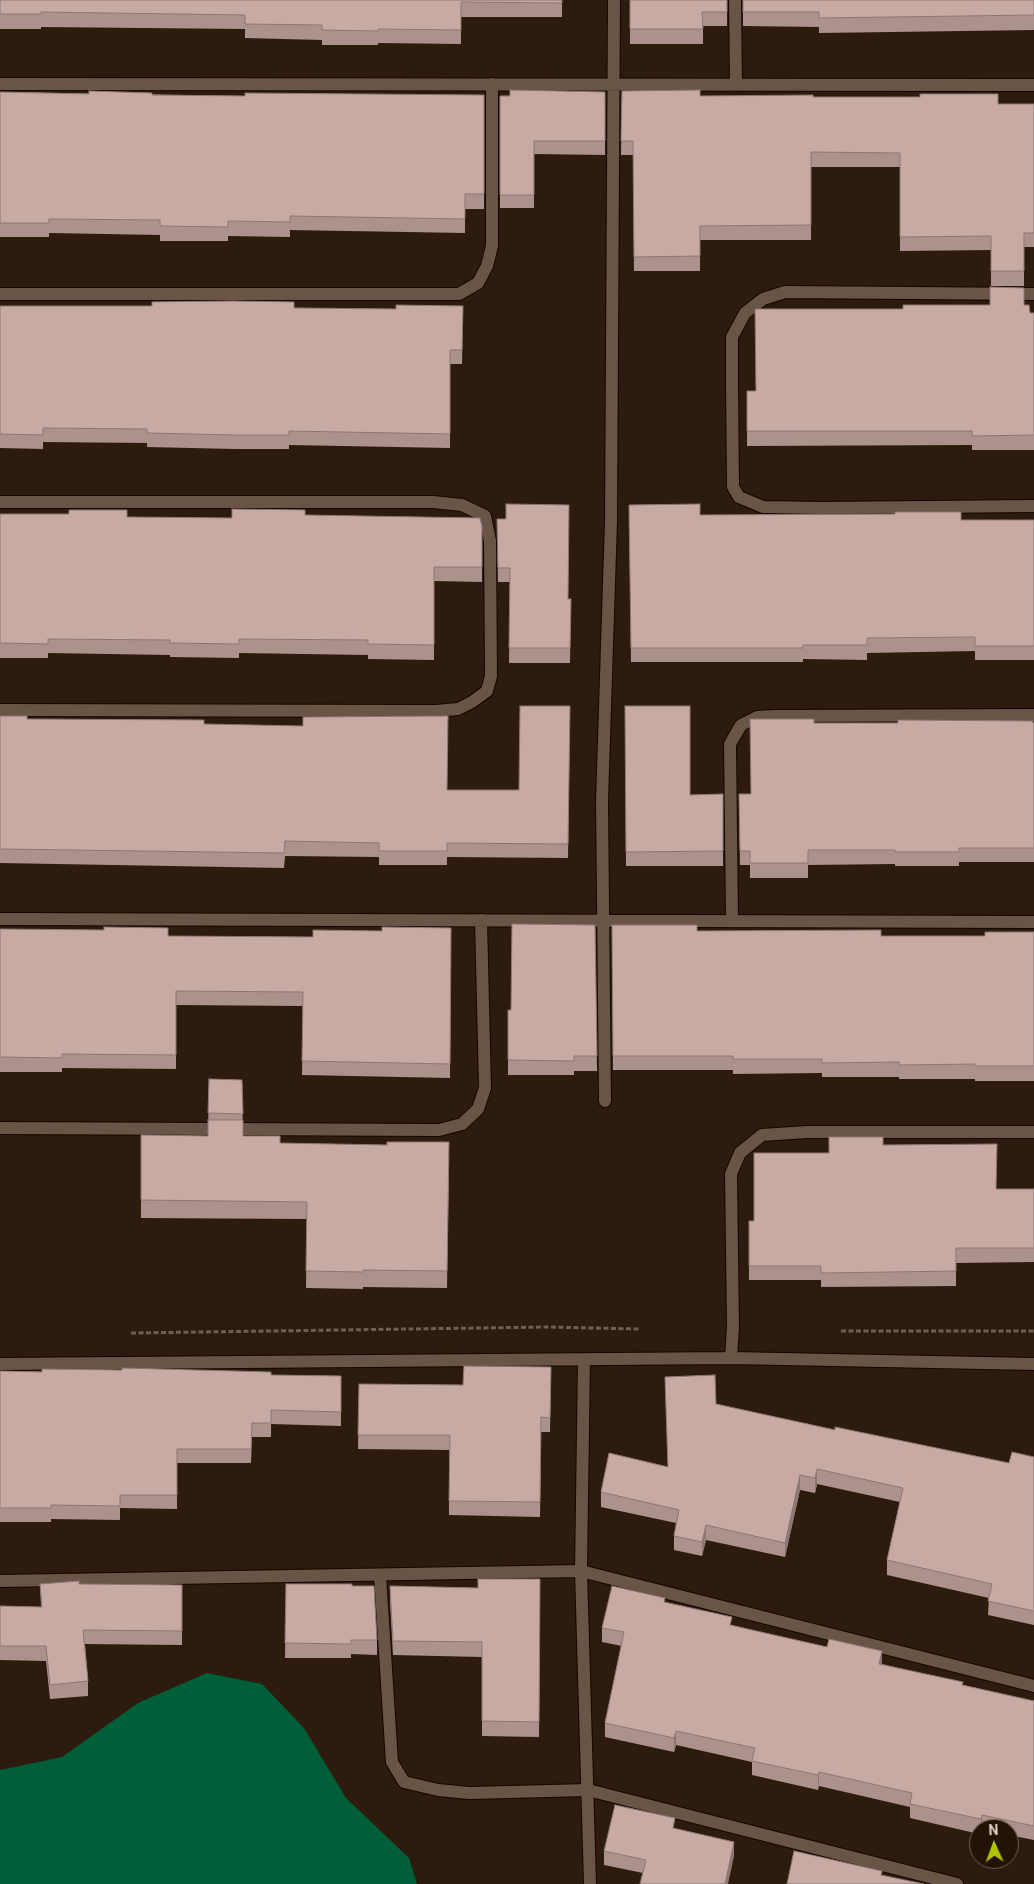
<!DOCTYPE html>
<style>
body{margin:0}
#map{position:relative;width:1034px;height:1884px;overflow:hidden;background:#2d1c0e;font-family:Roboto,sans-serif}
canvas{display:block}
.north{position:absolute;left:969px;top:1819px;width:50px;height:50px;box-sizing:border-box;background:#231305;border:1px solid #6d5f53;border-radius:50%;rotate:358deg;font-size:14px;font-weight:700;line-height:20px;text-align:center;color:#ddd1c9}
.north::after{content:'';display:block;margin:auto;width:18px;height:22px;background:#afc504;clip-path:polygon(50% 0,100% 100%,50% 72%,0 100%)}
</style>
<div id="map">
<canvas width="1034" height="1884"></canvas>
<div class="north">N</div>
</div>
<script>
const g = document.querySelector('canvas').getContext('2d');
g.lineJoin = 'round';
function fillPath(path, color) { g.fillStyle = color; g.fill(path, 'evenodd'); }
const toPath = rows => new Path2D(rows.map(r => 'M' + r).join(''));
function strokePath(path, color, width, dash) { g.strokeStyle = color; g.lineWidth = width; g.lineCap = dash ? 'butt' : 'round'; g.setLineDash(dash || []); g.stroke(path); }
const forest = toPath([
 [207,1673,262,1684,304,1728,346,1798,409,1858,417,1884,0,1884,0,1770,62,1757,138,1703]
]);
const path = toPath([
 [841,1331,1034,1331],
 [131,1333,548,1327,639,1329]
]);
const minor = toPath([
 [735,0,736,85],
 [0,84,1034,85],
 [0,294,459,294,478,283,487,266,492,246,492,84],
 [1034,294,785,292,763,299,745,313,732,337,732,383,733,487,739,497,763,507,820,508,1034,506],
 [0,502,433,502,462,505,485,516,490,541,491,676,487,691,472,702,458,709,436,711,0,710],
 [0,919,1034,922],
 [732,921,730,744,741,725,757,717,775,716,1034,715],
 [605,1101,602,801,611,521,614,0],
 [0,1128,439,1130,462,1124,478,1109,485,1088,481,920],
 [731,1358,733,1327,731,1174,740,1153,762,1135,807,1132,1034,1132],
 [584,1359,581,1571,590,1884],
 [0,1364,731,1358,1034,1364],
 [380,1575,392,1762,404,1782,438,1790,469,1793,588,1790,957,1884],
 [0,1581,581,1571,1034,1686]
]);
const wall = toPath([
 [0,0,562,0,562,17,461,17,461,44,378,43,378,45,322,45,322,40,245,38,245,29,41,27,41,29,0,29],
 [630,0,727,0,727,26,703,26,703,44,630,44],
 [743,0,1034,0,1034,30,819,33,819,27,743,26],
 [622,91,700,96,813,97,998,104,1034,104,1034,247,1024,247,1024,286,991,286,991,250,900,251,900,167,811,167,811,240,700,240,700,271,634,271,633,155,621,155],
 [0,92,245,96,484,95,484,209,465,209,465,233,290,230,290,237,228,236,228,241,160,241,160,235,49,233,49,237,0,237],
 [605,92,605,155,534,154,534,208,500,208,500,96],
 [1024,305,1030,313,1034,313,1034,450,972,450,972,445,747,446,747,391,756,391,903,309],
 [0,306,152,306,396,309,463,306,462,364,450,364,450,448,289,445,289,449,234,449,147,447,147,443,43,442,43,449,0,448],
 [629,505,700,515,961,520,1034,520,1034,660,975,660,975,651,867,653,867,660,803,659,803,662,631,662],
 [0,514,127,517,232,518,305,515,482,527,482,582,434,581,434,660,368,659,368,655,239,653,239,658,170,657,170,655,48,653,48,658,0,658],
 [497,519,568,599,571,599,570,663,509,663,510,582,498,582],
 [570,706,568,858,447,857,447,865,379,865,379,857,285,856,284,868,0,863,0,716,27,719,204,724,448,790,519,790],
 [625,706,690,795,723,794,723,866,626,866],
 [814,723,1034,723,1034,862,959,862,959,866,895,866,895,864,808,865,808,878,750,878,750,865,740,865,739,794,751,794],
 [595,925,597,1071,574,1071,574,1075,508,1075,508,1010,511,1010],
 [612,925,697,931,881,936,985,936,1034,932,1034,1081,975,1081,975,1079,899,1079,899,1077,822,1077,822,1073,733,1074,733,1070,613,1070],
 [451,928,450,1078,302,1075,303,1006,176,1005,176,1069,62,1068,62,1072,0,1072,0,929,168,936,313,937,382,931],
 [209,1079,242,1080,243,1136,280,1143,449,1159,447,1288,363,1287,363,1289,306,1288,307,1219,141,1218,141,1135,208,1136],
 [883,1145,997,1189,1034,1189,1034,1262,956,1263,956,1286,821,1287,821,1280,749,1280,749,1221,754,1221,829,1153],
 [551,1367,550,1432,541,1432,540,1517,449,1515,449,1450,358,1449,359,1384,463,1385],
 [0,1371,341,1376,341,1426,271,1424,271,1437,252,1437,251,1463,177,1463,177,1509,120,1508,120,1520,51,1519,51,1522,0,1522],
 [665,1377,716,1404,835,1430,1009,1463,1034,1457,1034,1625,988,1615,989,1598,887,1575,887,1560,900,1502,817,1484,815,1493,800,1490,785,1557,706,1540,702,1556,674,1550,674,1536,676,1523,601,1507,601,1492,668,1467],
 [540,1579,539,1737,482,1736,482,1657,393,1655,390,1601,390,1586,478,1588],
 [40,1584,182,1585,182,1645,85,1644,88,1681,88,1696,50,1699,46,1661,0,1660,0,1606,41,1607],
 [286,1584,352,1586,377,1640,377,1655,351,1654,351,1658,285,1658],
 [665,1602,732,1625,963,1685,1034,1701,1034,1840,1009,1835,1009,1829,979,1829,979,1834,910,1818,910,1807,819,1786,818,1790,752,1775,752,1762,676,1745,674,1752,605,1737,605,1723,622,1646,602,1642,602,1628],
 [675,1828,734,1856,643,1873,604,1865,604,1851]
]);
const shadedWall = toPath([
 [817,1469,817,1484,815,1493,815,1478],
 [800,1475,800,1490,785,1557,785,1543],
 [706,1525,706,1540,702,1556,702,1542],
 [882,1651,882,1665,879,1664],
 [676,1731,676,1745,674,1752,674,1738],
 [819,1772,819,1786,818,1790,818,1775],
 [982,1815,982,1829,981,1829,981,1819],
 [734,1842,734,1856,728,1884,725,1884]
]);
const building = toPath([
 [0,0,562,0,562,3,461,2,461,30,378,29,378,31,322,30,322,25,245,24,245,15,41,12,41,14,0,14,0,0],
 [630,0,727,0,727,12,702,12,703,29,630,29,630,0],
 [743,0,1034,0,1034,15,819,18,819,12,743,12,743,0],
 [510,90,605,92,605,141,534,141,534,195,500,195,500,96,510,96,510,90],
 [700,90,700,96,813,95,813,97,920,97,920,94,998,94,998,104,1034,104,1034,233,1024,233,1024,271,991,271,991,236,900,237,900,153,811,152,811,225,700,226,700,256,634,257,633,141,621,141,622,91,700,90],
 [89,91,152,93,152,95,245,96,245,93,484,95,484,194,465,194,465,219,290,216,290,222,228,221,228,227,160,226,160,220,49,219,49,223,0,223,0,92,89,94,89,91],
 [990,287,1024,288,1024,305,1029,305,1030,313,1034,313,1034,435,972,436,972,431,747,431,747,391,756,391,755,309,903,309,903,305,990,305,990,287],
 [233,301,294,302,294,308,396,309,396,305,463,306,462,350,450,350,450,434,289,431,289,435,234,435,147,433,147,429,43,428,43,435,0,434,0,306,152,306,152,302,233,301],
 [506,504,569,505,568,599,571,599,570,648,509,648,510,568,498,568,497,519,506,519,506,504],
 [700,504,700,515,895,514,895,512,961,512,961,520,1034,520,1034,646,975,646,975,637,867,638,867,645,803,645,803,648,631,648,629,505,700,504],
 [232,509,305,510,305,515,480,518,482,527,482,567,434,567,434,645,368,644,368,640,239,639,239,644,170,643,170,640,48,639,48,644,0,643,0,514,69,514,69,510,127,510,127,517,232,518,232,509],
 [520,706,570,706,568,844,447,843,447,851,379,851,379,843,285,841,284,853,0,849,0,716,27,716,27,719,204,720,204,724,303,726,303,717,448,716,447,790,519,790,520,706],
 [625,706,690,706,690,795,723,794,723,851,626,852,625,706],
 [750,719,814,719,814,723,898,723,898,720,1033,721,1033,723,1034,723,1034,848,959,848,959,852,895,852,895,850,808,850,808,863,750,863,750,851,740,851,739,794,751,794,750,719],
 [512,924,595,925,597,1056,574,1056,574,1061,508,1060,508,1010,511,1010,512,924],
 [612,925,697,925,697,931,881,930,881,936,985,936,985,932,1034,932,1034,1066,975,1066,975,1064,899,1065,899,1062,822,1063,822,1059,733,1059,733,1056,613,1056,612,925],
 [104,927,168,928,168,936,313,937,313,930,382,931,382,927,451,928,450,1064,302,1061,303,992,176,991,176,1055,62,1054,62,1058,0,1057,0,929,104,930,104,927],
 [209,1079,242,1080,243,1114,208,1113,209,1079],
 [208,1120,243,1120,243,1136,280,1136,280,1143,387,1145,387,1142,449,1142,447,1271,363,1270,363,1272,306,1271,307,1202,141,1200,141,1135,208,1136,208,1120],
 [829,1137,883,1137,883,1145,997,1144,996,1189,1034,1189,1034,1248,956,1248,956,1271,821,1273,821,1266,749,1266,749,1221,754,1221,754,1153,829,1153,829,1137],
 [464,1366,551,1367,550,1418,541,1417,540,1502,449,1501,450,1435,358,1435,359,1384,463,1385,464,1366],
 [122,1368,271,1372,271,1375,341,1376,341,1412,271,1410,271,1423,252,1423,251,1449,177,1449,177,1495,120,1495,120,1506,51,1505,51,1508,0,1508,0,1371,42,1372,42,1369,122,1370,122,1368],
 [715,1375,716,1404,835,1430,835,1427,1009,1463,1012,1452,1034,1457,1034,1611,988,1601,992,1584,887,1560,903,1488,817,1469,815,1478,800,1475,785,1543,706,1525,702,1542,674,1536,679,1510,601,1492,609,1453,668,1467,665,1377,715,1375],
 [478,1579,540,1579,539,1722,482,1721,482,1642,393,1641,390,1586,478,1588,478,1579],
 [79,1581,79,1584,182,1585,182,1631,83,1630,88,1681,50,1685,46,1646,0,1646,0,1606,42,1607,40,1584,79,1581],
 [286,1584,352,1584,352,1586,374,1586,377,1640,351,1640,351,1644,285,1643,286,1584],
 [612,1586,665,1598,664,1602,732,1617,730,1625,827,1647,829,1639,882,1651,879,1664,963,1682,962,1685,1034,1701,1034,1826,982,1815,981,1819,910,1804,912,1793,819,1772,818,1775,752,1761,755,1748,676,1731,674,1738,605,1723,624,1632,602,1628,612,1586],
 [615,1805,675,1818,673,1828,734,1842,725,1884,640,1884,646,1860,604,1851,615,1805],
 [794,1851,882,1871,881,1875,924,1884,787,1884,794,1851]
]);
fillPath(forest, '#005f38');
strokePath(minor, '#150600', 14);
strokePath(path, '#6e5f53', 3, [5, 2.5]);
strokePath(minor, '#695445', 12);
fillPath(wall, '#ac928d');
fillPath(shadedWall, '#8c7773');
fillPath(building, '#c8aaa4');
strokePath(building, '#8c7773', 1);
</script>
